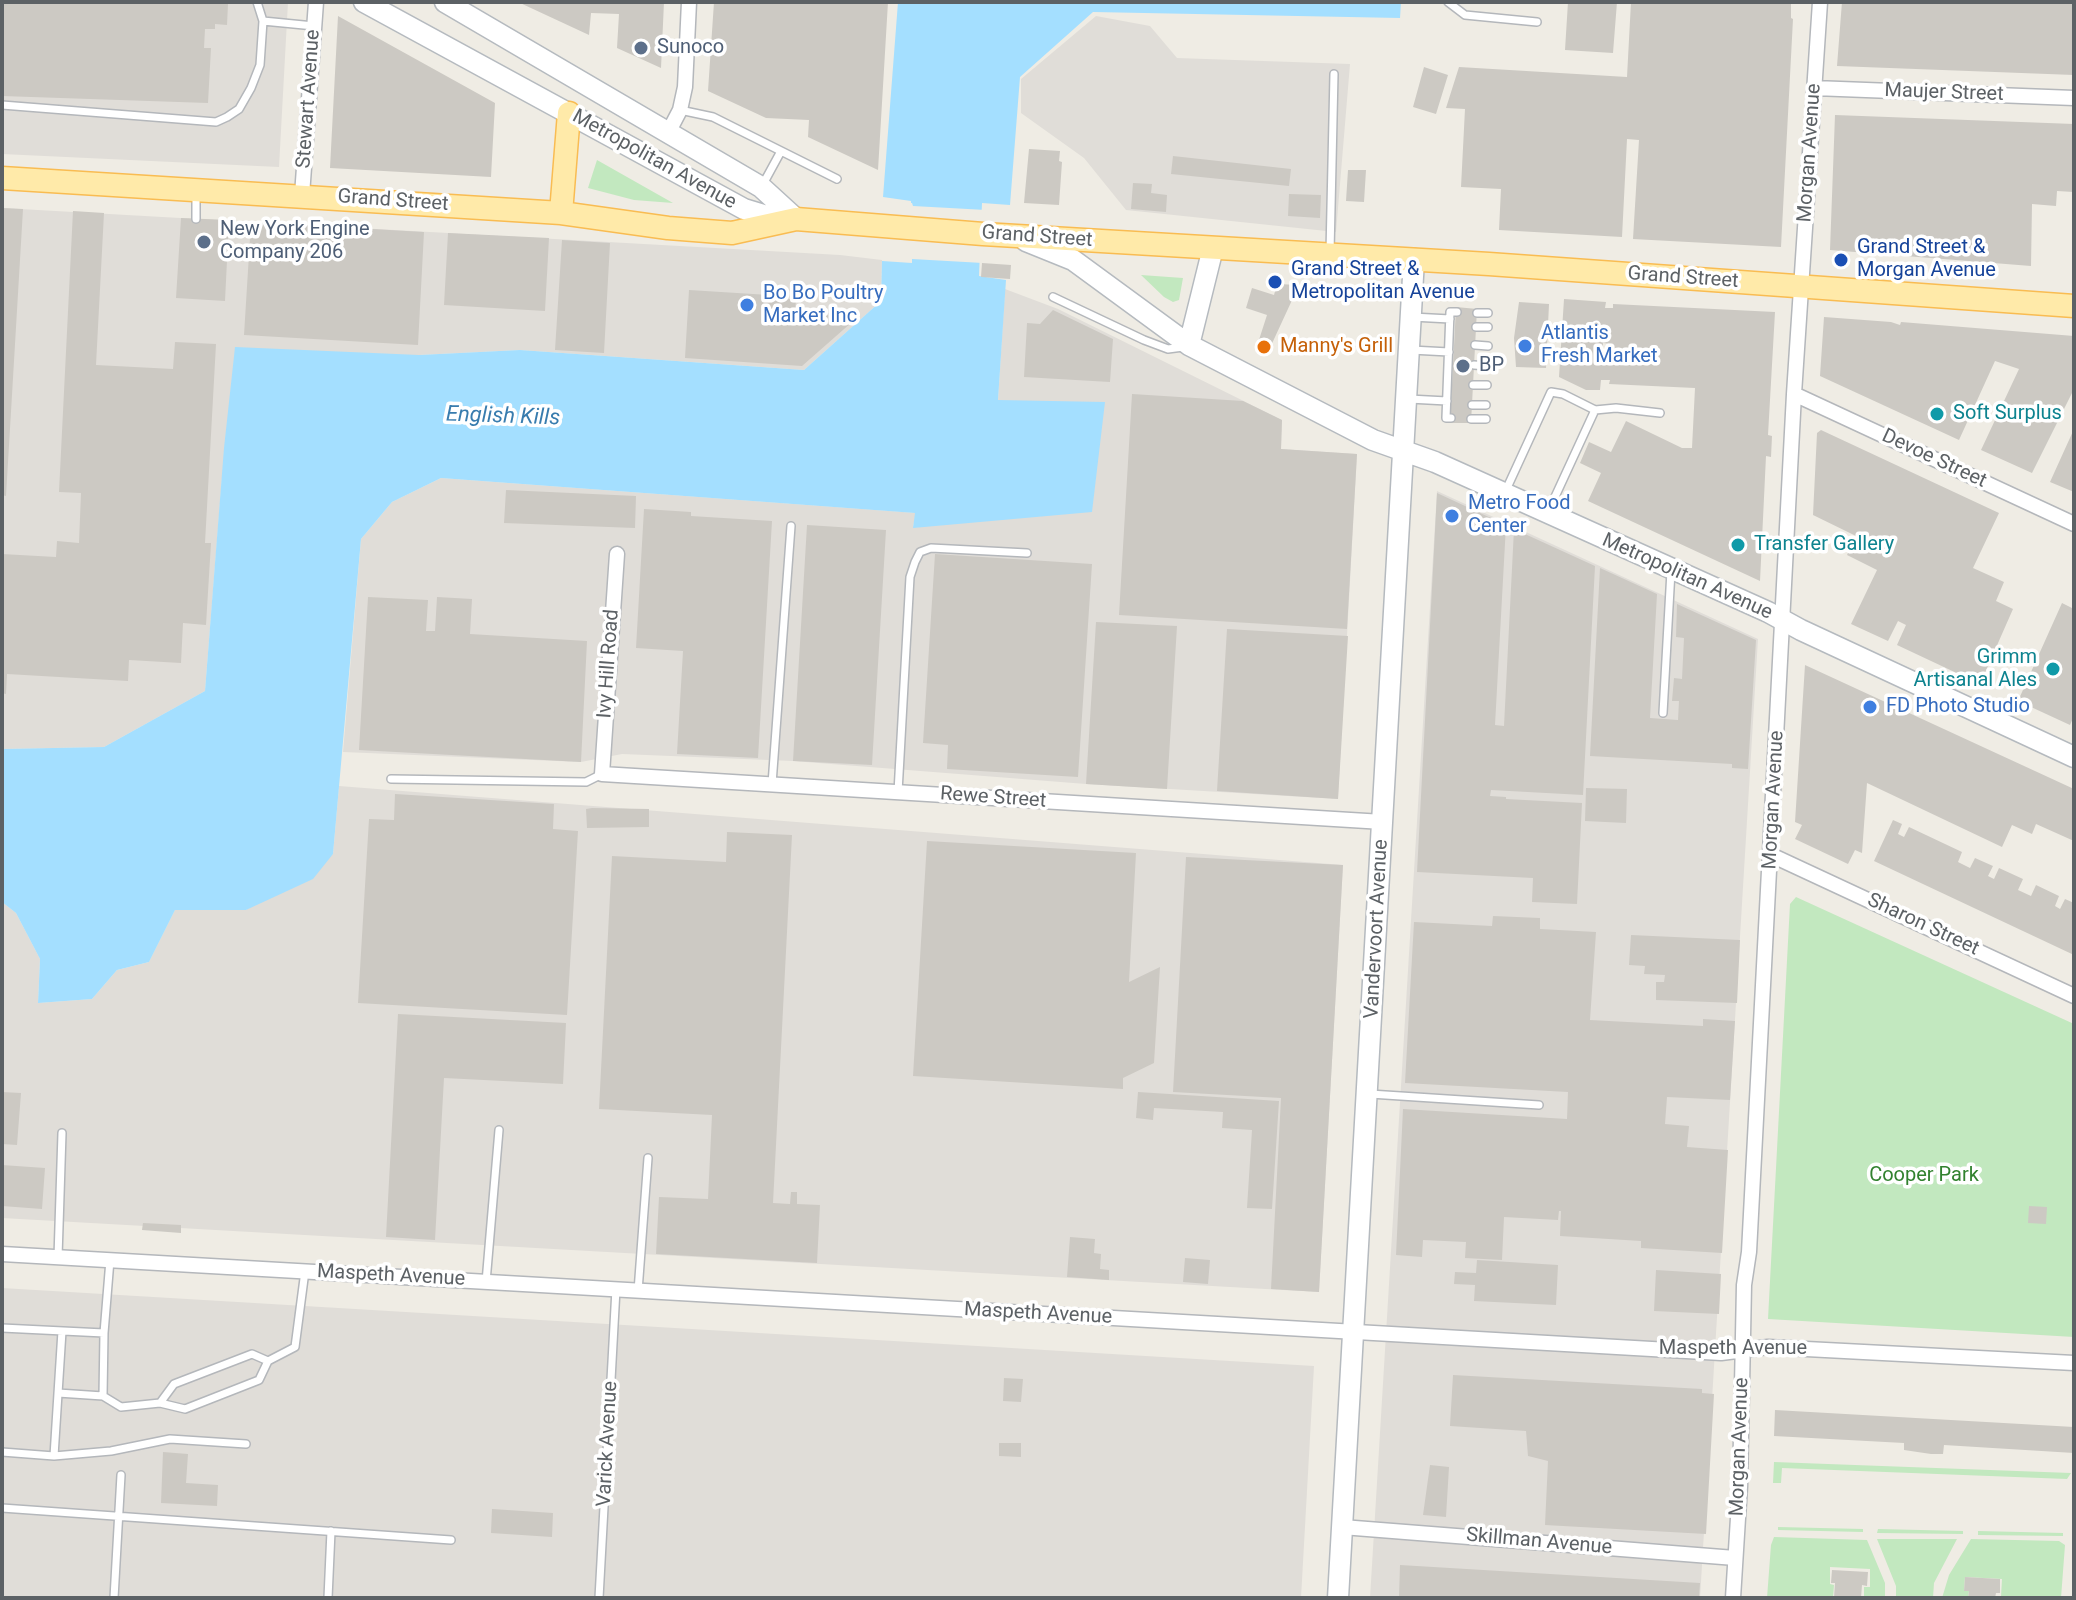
<!DOCTYPE html>
<style>
body{margin:0}
#map{position:relative;width:2076px;height:1600px;overflow:hidden;background:#efece4;font-family:Roboto,sans-serif}
canvas{display:block}
.frame{position:absolute;inset:0;border:4px solid #5c6165;pointer-events:none}
</style>
<div id="map">
<canvas width="2076" height="1600"></canvas>
<div class="frame"></div>
</div>
<script>
const g = document.querySelector('canvas').getContext('2d');
g.lineJoin = 'round';
function fillPath(path, color) { g.fillStyle = color; g.fill(path, 'evenodd'); }
const toPath = rows => new Path2D(rows.map(r => 'M' + r).join(''));
function strokePath(path, color, width, dash) { g.strokeStyle = color; g.lineWidth = width; g.lineCap = dash ? 'butt' : 'round'; g.setLineDash(dash || []); g.stroke(path); }
function drawText(font, color, halo, rows, align = 'center') {
  g.font = font + ' Roboto,sans-serif'; g.lineWidth = 7; g.setLineDash([]); g.textBaseline = 'middle'; g.strokeStyle = halo; g.fillStyle = color; for (const [text, x, y, turn = 0] of rows) {
    g.save(); g.translate(x, y); g.rotate((+turn || 0) * Math.PI / 180); g.textAlign = isNaN(turn) ? turn : align; if (halo) g.strokeText(text, 0, 0); g.fillText(text, 0, 0); g.restore();
  }
}
const industrial = toPath([
 [2,2,288,2,279,167,2,154],
 [1096,16,1150,26,1177,58,1350,64,1336,232,1126,210,1084,158,1021,113,1021,79],
 [2,208,840,255,882,260,881,301,804,370,520,350,419,355,222,478,205,691,104,747,2,749],
 [1005,289,1058,309,1282,420,1281,449,1357,454,1338,799,1086,784,793,761,622,754,581,762,343,752,361,539,392,502,441,478,916,513,913,527,998,401],
 [1437,491,1758,639,1700,1598,1370,1598],
 [339,786,1343,865,1319,1292,2,1218,2,902,16,913,40,959,38,1003,92,999,117,970,149,962,175,910,246,910,333,854],
 [2,1288,1314,1366,1301,1598,2,1598]
]);
const green = toPath([
 [597,160,673,203,634,200,588,188],
 [1141,275,1183,278,1179,300,1173,302,1164,297],
 [1796,897,2074,1024,2074,1337,1768,1319,1790,904],
 [1774,1462,2071,1473,2067,1479,1782,1468,1781,1483,1773,1483],
 [1778,1527,1863,1529,1863,1532,1778,1530],
 [1878,1529,1963,1531,1963,1534,1877,1533],
 [1978,1531,2063,1533,2063,1536,1978,1535],
 [1774,1537,1867,1540,1885,1583,1885,1598,1864,1598,1864,1587,1870,1587,1870,1569,1830,1567,1830,1584,1834,1585,1833,1598,1767,1598,1771,1545],
 [1877,1539,1957,1539,1934,1583,1933,1598,1896,1598,1896,1586],
 [1971,1539,2059,1541,2065,1545,2061,1598,1997,1598,2001,1597,2002,1579,1965,1577,1964,1591,1969,1591,1968,1598,1942,1598,1949,1575]
]);
const water = toPath([
 [898,2,1401,2,1400,18,1093,12,1020,77,1010,205,982,203,979,276,1006,280,998,400,1105,402,1092,512,913,528,915,513,441,478,392,502,361,539,333,854,313,879,246,910,175,910,149,962,117,970,92,999,38,1003,40,959,16,913,2,902,2,749,104,747,205,691,224,448,235,347,419,355,520,350,804,370,881,301,882,260,910,259,911,201,883,197]
]);
const pier = toPath([
 [885,202,912,203,913,206,986,210,983,263,912,259,912,263,882,261,882,256,906,256,907,204]
]);
const building = toPath([
 [2,2,228,4,227,25,215,24,215,29,205,29,204,48,211,48,208,103,2,96],
 [518,2,664,2,661,68,617,48,619,14,591,13,589,35],
 [714,2,888,2,878,170,808,137,809,120,766,118,708,91],
 [1568,2,1617,2,1613,53,1565,50],
 [1631,2,1791,2,1791,18,1793,19,1781,247,1633,239,1639,140,1627,139,1622,237,1499,230,1501,189,1461,187,1465,109,1446,108,1459,67,1627,77],
 [1842,2,2074,2,2074,75,1837,66],
 [338,16,495,103,491,177,330,168],
 [1424,67,1448,75,1436,114,1413,107],
 [1835,115,2074,124,2074,192,2057,191,2056,206,2032,204,2031,266,1830,250],
 [1029,149,1060,151,1059,161,1062,162,1059,205,1024,203],
 [1173,156,1291,169,1289,186,1171,174],
 [1348,170,1366,170,1364,202,1346,201],
 [1133,183,1152,184,1151,193,1167,195,1166,212,1131,209],
 [1289,194,1321,195,1320,218,1288,216],
 [2,208,23,209,6,496,2,495],
 [73,211,104,213,96,365,173,369,175,342,216,344,205,543,211,543,206,625,183,623,181,663,129,660,128,681,7,674,6,694,2,693,2,554,56,557,57,541,79,543,81,493,59,492],
 [181,218,229,220,225,301,176,298],
 [251,222,424,232,418,345,244,335],
 [448,233,549,238,545,311,444,305],
 [562,240,610,243,604,353,555,350],
 [982,263,1011,265,1010,279,981,277],
 [1277,284,1299,285,1269,350,1257,346,1267,315,1246,308,1252,288,1274,295],
 [689,290,785,296,784,299,796,299,795,311,860,315,802,366,685,358],
 [1564,299,1606,302,1605,308,1613,308,1613,304,1775,312,1768,435,1772,436,1771,457,1766,456,1760,581,1588,501,1601,473,1580,463,1589,442,1611,452,1626,421,1682,448,1692,448,1695,388,1609,384,1610,380,1601,380,1600,390,1586,390,1559,377],
 [1603,343,1611,344,1611,362,1602,361],
 [1519,302,1549,304,1546,368,1516,367,1514,338],
 [1456,307,1477,309,1471,423,1450,423],
 [1053,310,1113,339,1110,382,1024,377,1027,323,1040,324],
 [1824,317,1891,322,1900,325,1901,322,2074,336,2074,389,2032,473,1981,450,2019,369,1995,361,1959,440,1820,376],
 [1132,394,1243,401,1282,420,1281,449,1357,454,1347,629,1119,615],
 [2074,429,2074,492,2050,482],
 [1821,430,1999,513,1973,568,2004,582,1996,601,2013,609,1980,684,1897,645,1906,625,1898,621,1888,641,1851,624,1877,570,1847,555,1856,536,1813,515,1817,433],
 [506,490,636,496,635,528,504,523],
 [1437,493,1506,525,1495,725,1504,726,1514,529,1595,566,1583,795,1491,790,1490,796,1506,797,1506,799,1582,803,1577,904,1532,902,1533,878,1417,872],
 [644,509,691,512,691,516,772,521,758,758,677,754,683,651,636,648],
 [807,525,886,530,872,765,793,761],
 [935,554,1092,564,1078,777,947,769,948,745,923,743],
 [1600,568,1657,594,1650,718,1678,720,1679,701,1672,701,1674,678,1682,679,1684,638,1676,637,1677,604,1756,640,1748,769,1732,768,1732,764,1590,756],
 [368,597,428,600,426,631,435,631,437,597,472,599,470,634,587,641,581,762,359,750],
 [2062,603,2074,609,2074,716,2070,725,2018,701],
 [1096,622,1177,626,1167,789,1086,784],
 [1227,629,1348,636,1338,799,1217,791],
 [1805,665,2074,789,2074,841,2036,824,2032,834,2012,825,2002,847,1867,783,1862,853,1855,850,1848,864,1795,839,1802,825,1795,822],
 [1586,788,1627,789,1626,823,1585,821],
 [395,794,554,804,553,829,578,831,567,1015,358,1003,369,819,394,820],
 [592,808,649,809,649,827,587,828,586,809],
 [1893,820,1902,824,1898,834,1904,837,1909,827,1962,852,1958,862,1970,868,1975,858,1993,866,1988,876,1994,879,1999,868,2023,879,2018,890,2031,896,2036,885,2059,896,2055,906,2060,909,2065,899,2074,903,2074,955,1874,861],
 [727,832,792,835,773,1203,790,1204,791,1192,797,1192,797,1204,820,1205,817,1263,656,1254,659,1197,708,1199,712,1115,599,1109,612,856,726,862],
 [927,841,1136,853,1129,982,1160,967,1154,1063,1123,1078,1123,1089,913,1076],
 [1186,857,1343,865,1319,1292,1271,1289,1281,1098,1173,1092],
 [1493,916,1540,918,1540,929,1596,932,1590,1020,1703,1026,1703,1019,1735,1021,1730,1100,1667,1097,1665,1124,1689,1126,1687,1147,1728,1150,1722,1253,1641,1248,1641,1241,1560,1236,1561,1211,1559,1211,1558,1220,1504,1217,1502,1260,1465,1258,1466,1242,1423,1240,1422,1257,1396,1255,1403,1109,1567,1119,1568,1092,1405,1083,1414,922,1492,926],
 [1631,935,1740,940,1737,1003,1656,1000,1656,982,1664,982,1665,975,1644,974,1645,966,1629,965],
 [398,1014,566,1023,563,1084,444,1078,435,1240,386,1237],
 [2,1092,21,1093,17,1145,2,1144],
 [1138,1092,1279,1101,1272,1209,1247,1208,1252,1130,1222,1128,1223,1112,1154,1108,1153,1120,1136,1118],
 [2,1165,45,1168,42,1209,2,1206],
 [2029,1206,2047,1207,2046,1224,2028,1223],
 [143,1223,181,1225,181,1233,142,1230],
 [1070,1237,1095,1239,1094,1253,1101,1254,1100,1269,1109,1270,1109,1280,1067,1277],
 [1185,1258,1210,1260,1208,1284,1183,1282],
 [1477,1260,1558,1265,1556,1305,1474,1301,1475,1285,1454,1284,1455,1272,1476,1273],
 [1656,1270,1721,1274,1719,1314,1654,1311],
 [1453,1375,1702,1389,1702,1393,1714,1394,1706,1534,1545,1525,1548,1461,1528,1456,1526,1431,1450,1426],
 [1004,1378,1023,1379,1021,1402,1003,1401],
 [1775,1410,2074,1427,2074,1453,1944,1445,1943,1454,1931,1454,1904,1450,1904,1443,1774,1436],
 [999,1443,1021,1443,1021,1457,999,1456],
 [163,1452,188,1454,186,1483,218,1485,217,1506,161,1503],
 [1430,1465,1449,1467,1446,1517,1423,1515],
 [492,1509,553,1513,552,1537,491,1533],
 [1400,1565,1700,1583,1699,1598,1399,1598],
 [1832,1570,1868,1572,1867,1586,1862,1585,1861,1598,1834,1598,1835,1583,1831,1583],
 [1965,1577,2000,1579,2000,1593,1996,1593,1995,1598,1968,1598,1969,1591,1964,1591]
]);
const lane = toPath([
 [1448,2,1465,15,1537,22],
 [263,21,314,26],
 [2,105,216,122,227,117,239,109,251,88,260,65,263,21,257,2],
 [680,110,713,117,837,179],
 [762,186,780,153],
 [196,193,196,219],
 [1330,252,1334,74],
 [1053,297,1144,340,1168,349,1183,347],
 [1477,313,1488,313],
 [1412,317,1450,319],
 [1476,327,1488,327],
 [1475,345,1488,346],
 [1411,350,1449,352],
 [1474,365,1487,366],
 [1473,385,1487,385],
 [1409,399,1447,401],
 [1472,405,1486,405],
 [1595,410,1616,408,1660,413],
 [1451,418,1446,418,1450,312,1457,312],
 [1471,419,1486,419],
 [1506,490,1551,392,1563,394,1595,410,1548,512],
 [1663,713,1671,571],
 [391,779,586,782,602,774],
 [772,784,791,526],
 [898,792,910,577,915,562,920,552,931,548,1027,553],
 [1370,1094,1539,1105],
 [58,1257,62,1133],
 [110,1260,104,1333,103,1396,121,1407,160,1403,185,1409,259,1380,268,1361,295,1347,305,1271],
 [486,1282,499,1130],
 [638,1291,648,1158],
 [2,1328,104,1333],
 [58,1393,103,1396],
 [160,1403,174,1384,252,1354,268,1361],
 [2,1452,54,1456,111,1451,170,1439,246,1444],
 [54,1456,62,1331],
 [2,1508,451,1540],
 [114,1598,121,1475],
 [328,1598,331,1531],
 [599,1598,616,1289]
]);
const street = toPath([
 [1814,88,2074,98],
 [668,133,680,110,685,87,689,2],
 [302,195,316,2],
 [1794,394,2074,524],
 [617,554,602,774,1383,822],
 [1771,855,2074,996],
 [2,1254,1721,1353,1768,1347,2074,1363],
 [1342,1527,1735,1558],
 [1733,1598,1740,1486,1744,1285,1749,1252,1794,394,1820,2]
]);
const secondary = toPath([
 [364,2,744,209,767,216,788,218],
 [445,2,761,187,796,219],
 [1026,241,1073,260,1189,345,1373,440,1435,462,1768,612,1801,630,2074,757],
 [1189,345,1213,248],
 [1338,1598,1414,259]
]);
const primary = toPath([
 [2,178,561,213,668,228,732,233,796,219,983,234,1489,264,2074,306],
 [561,213,569,113]
]);
const markers = [
 [641,48,8,"#5c6f8a"],
 [204,242,8,"#5c6f8a"],
 [1841,260,8,"#1a4fb4"],
 [1275,282,8,"#1a4fb4"],
 [747,305,8,"#3f7fe0"],
 [1525,346,8,"#3f7fe0"],
 [1264,347,8,"#e8710a"],
 [1463,366,8,"#5c6f8a"],
 [1937,414,8,"#0f9aa8"],
 [1452,516,8,"#3f7fe0"],
 [1738,545,8,"#0f9aa8"],
 [2053,669,8,"#0f9aa8"],
 [1870,707,8,"#3f7fe0"]
];
const serviceNames = [
 ["Sunoco",657,48],
 ["New York Engine",220,230],
 ["Company 206",220,253],
 ["BP",1479,366]
];
const streetNames = [
 ["Maujer Street",1944,93,2],
 ["Stewart Avenue",309,99,-86],
 ["Morgan Avenue",1810,153,-86],
 ["Metropolitan Avenue",654,160,29],
 ["Grand Street",393,201,4],
 ["Grand Street",1037,237,4],
 ["Grand Street",1683,278,4],
 ["Devoe Street",1934,459,25],
 ["Metropolitan Avenue",1687,577,24],
 ["Ivy Hill Road",609,664,-86],
 ["Rewe Street",993,798,4],
 ["Morgan Avenue",1774,800,-87],
 ["Sharon Street",1923,925,25],
 ["Vandervoort Avenue",1377,929,-87],
 ["Maspeth Avenue",391,1276,3],
 ["Maspeth Avenue",1038,1314,3],
 ["Maspeth Avenue",1733,1349],
 ["Varick Avenue",608,1444,-87],
 ["Morgan Avenue",1740,1447,-88],
 ["Skillman Avenue",1539,1542,5]
];
const transitNames = [
 ["Grand Street &",1857,248],
 ["Morgan Avenue",1857,271],
 ["Grand Street &",1291,270],
 ["Metropolitan Avenue",1291,293]
];
const shopNames = [
 ["Bo Bo Poultry",763,294],
 ["Market Inc",763,317],
 ["Atlantis",1541,334],
 ["Fresh Market",1541,357],
 ["Metro Food",1468,504],
 ["Center",1468,527],
 ["FD Photo Studio",1886,707]
];
const foodNames = [
 ["Manny's Grill",1280,347]
];
const cultureNames = [
 ["Soft Surplus",1953,414],
 ["Transfer Gallery",1754,545],
 ["Grimm",2037,658,"right"],
 ["Artisanal Ales",2037,681,"right"]
];
const parkNames = [
 ["Cooper Park",1924,1176]
];
const waterNames = [
 ["English Kills",503,417,2]
];
fillPath(industrial, '#e0ddd8');
fillPath(green, '#c2e8bf');
fillPath(water, '#a4dfff');
fillPath(pier, '#efece4');
fillPath(building, '#ccc9c3');
strokePath(lane, '#b4b7bb', 10);
strokePath(street, '#b4b7bb', 17);
strokePath(secondary, '#b5babf', 23);
strokePath(primary, '#f9bc52', 25);
strokePath(lane, '#fff', 7);
strokePath(street, '#fff', 14);
strokePath(secondary, '#fff', 20);
strokePath(primary, '#ffeaa9', 22);
for (const [x, y, r, color] of markers) { const dot = new Path2D(); dot.arc(x, y, r, 0, 2 * Math.PI); g.fillStyle = color; g.fill(dot); strokePath(dot, '#fff', 3); }
drawText('20px', '#4e5e75', '#fff', serviceNames, 'left');
drawText('20px', '#5c6165', '#fff', streetNames);
drawText('20px', '#164399', '#fff', transitNames, 'left');
drawText('20px', '#366cbe', '#fff', shopNames, 'left');
drawText('20px', '#c56008', '#fff', foodNames, 'left');
drawText('20px', '#0d838f', '#fff', cultureNames, 'left');
drawText('20px', '#32822f', '#fff', parkNames);
drawText('italic 22px', '#387cae', '#fff', waterNames);
</script>
